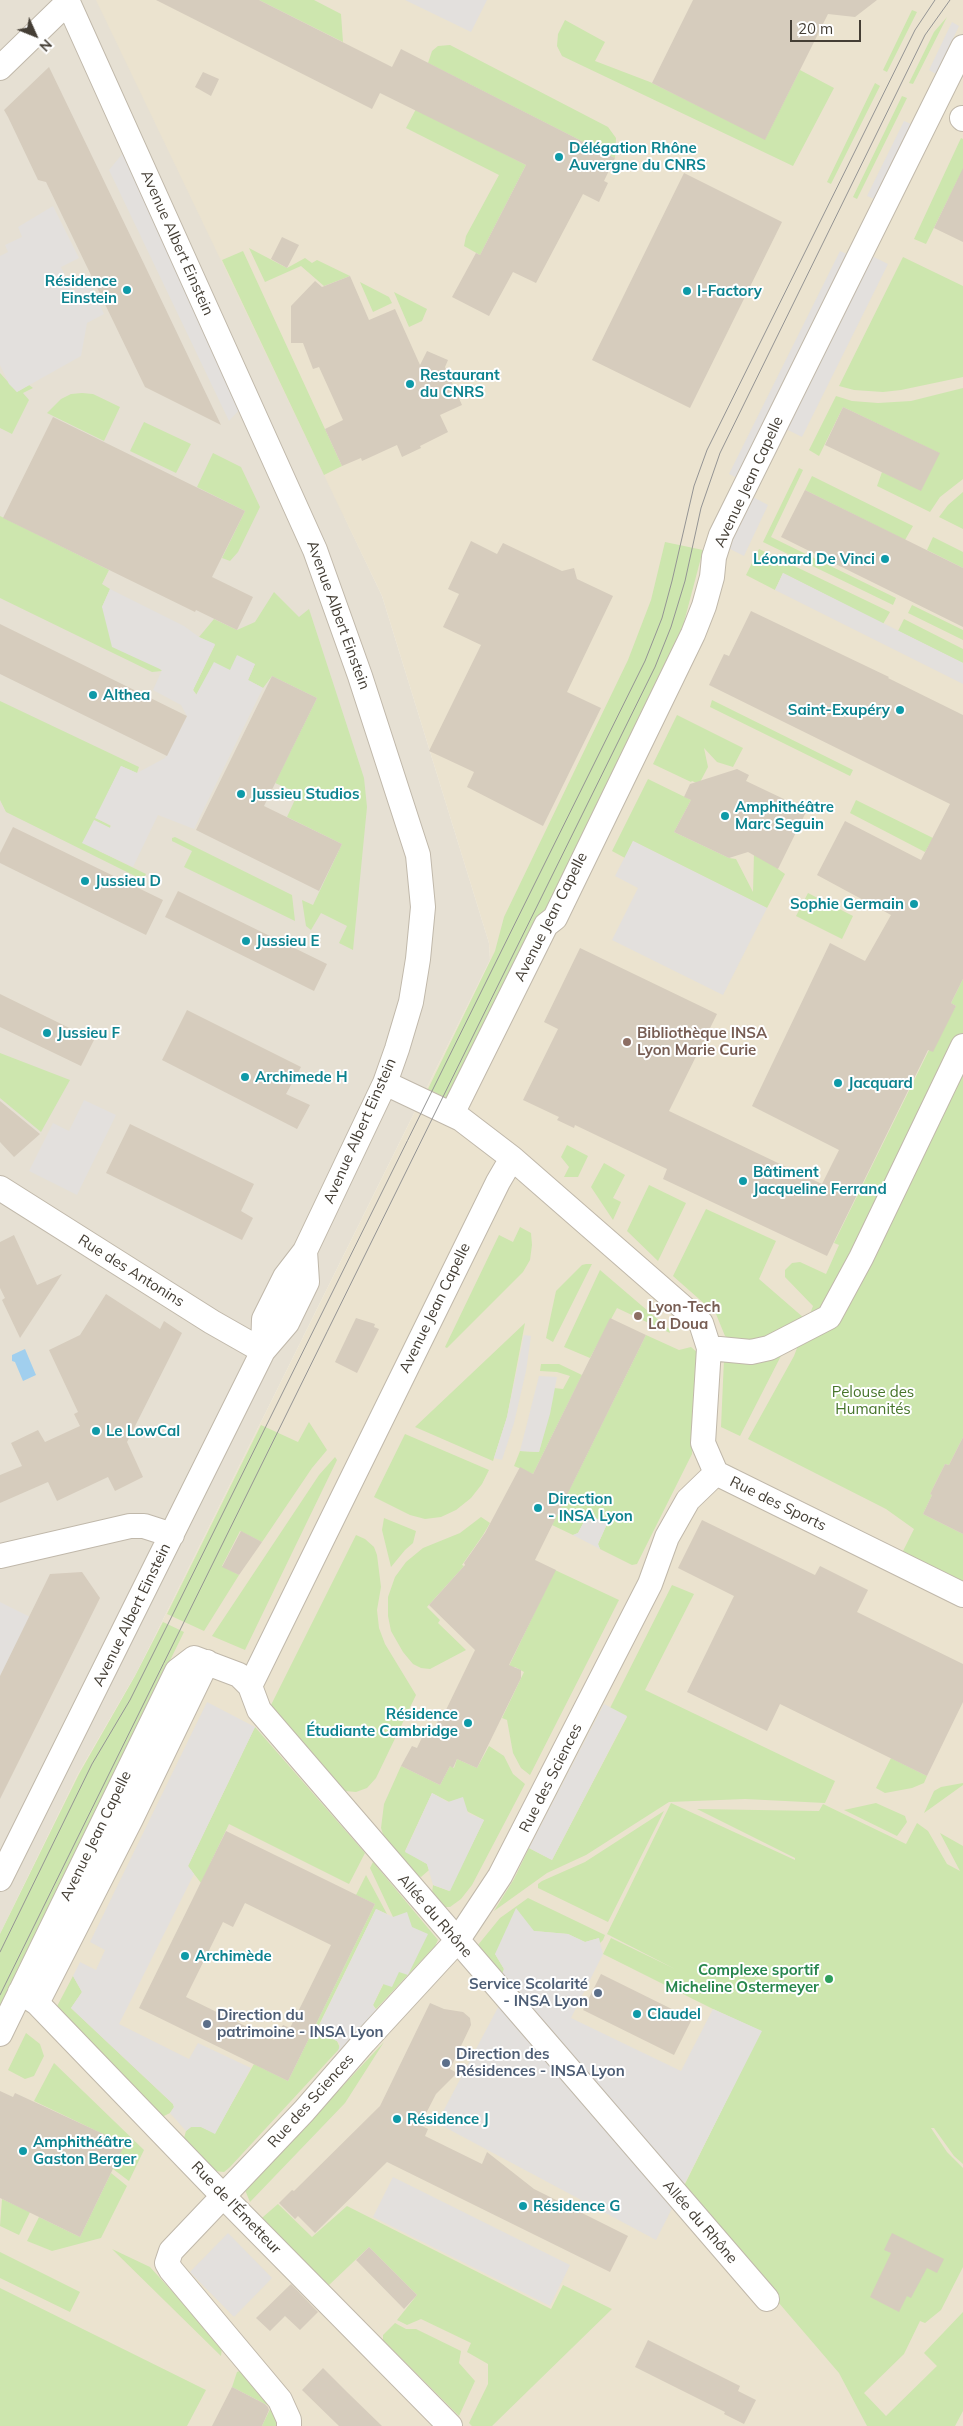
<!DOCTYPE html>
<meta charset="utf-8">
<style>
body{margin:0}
#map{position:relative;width:963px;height:2426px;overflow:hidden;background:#f2eee5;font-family:Mulish,sans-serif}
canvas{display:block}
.north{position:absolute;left:10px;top:10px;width:50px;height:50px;-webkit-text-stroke:4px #fff;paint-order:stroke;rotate:134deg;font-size:14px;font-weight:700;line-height:20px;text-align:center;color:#443e35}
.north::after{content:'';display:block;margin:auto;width:18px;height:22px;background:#443e35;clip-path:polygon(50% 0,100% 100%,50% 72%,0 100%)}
.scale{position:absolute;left:790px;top:20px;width:71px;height:22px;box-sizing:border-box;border:2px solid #443e35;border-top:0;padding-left:6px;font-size:15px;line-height:18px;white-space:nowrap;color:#443e35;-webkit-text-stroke:4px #fff;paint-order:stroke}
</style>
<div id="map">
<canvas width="963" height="2426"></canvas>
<div class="north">N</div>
<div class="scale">20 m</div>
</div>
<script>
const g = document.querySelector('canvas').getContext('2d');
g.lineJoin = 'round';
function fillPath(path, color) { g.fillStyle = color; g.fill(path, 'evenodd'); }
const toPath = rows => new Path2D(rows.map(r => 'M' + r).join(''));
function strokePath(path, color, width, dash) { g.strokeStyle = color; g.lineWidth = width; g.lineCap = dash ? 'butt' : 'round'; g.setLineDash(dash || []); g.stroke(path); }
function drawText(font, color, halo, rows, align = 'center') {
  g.font = font + ' Mulish,sans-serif'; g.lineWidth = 4; g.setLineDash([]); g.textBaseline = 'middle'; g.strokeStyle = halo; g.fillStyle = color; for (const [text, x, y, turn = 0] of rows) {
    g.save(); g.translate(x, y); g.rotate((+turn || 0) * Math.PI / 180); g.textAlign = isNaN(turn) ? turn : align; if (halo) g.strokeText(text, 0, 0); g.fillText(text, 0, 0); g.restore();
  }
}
const residential = toPath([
 [0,0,385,0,344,516,382,596,489,943,490,960,137,1672,78,1774,0,1934]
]);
const education = toPath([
 [96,0,963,0,963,2426,0,2426,0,1934,78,1774,137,1672,490,960,489,943,382,596]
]);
const green = toPath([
 [259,0,314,0,341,14,343,42],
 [912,10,917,12,887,72,883,70],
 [947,17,913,84,909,83,934,32],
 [565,20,605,42,595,61,650,82,765,139,800,70,834,88,793,166,562,56,557,46,558,34],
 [450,45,608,127,616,138,615,158,428,63,432,51,438,46],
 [875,83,880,86,831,184,827,182],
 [902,96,907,98,857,199,853,197],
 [416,109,526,165,480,255,464,246,466,236,499,175,406,128],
 [961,138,963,139,963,184,957,181,926,244,914,239],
 [249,248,287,268,305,258,312,263,317,260,350,276,324,286,301,266,265,282],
 [243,251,342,466,324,475,222,260],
 [903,257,963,286,963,377,901,390,883,392,854,390,839,386],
 [360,282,389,297,392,303,373,312],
 [394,292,427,309,422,321,409,327],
 [0,373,17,392,29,385,33,388,23,393,29,400,12,434,0,428],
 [963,388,963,479,940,497,930,512,877,486,882,472,921,490,939,453,843,407,819,456,809,450,836,396,852,401,878,403,911,401],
 [82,393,93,394,120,407,104,441,47,413,61,399,71,394],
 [144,422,191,444,176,473,130,451],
 [213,453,241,467,260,507,238,552,230,561,222,558,245,511,197,487],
 [799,468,803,470,771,537,896,598,893,605,763,542],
 [812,476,913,526,905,540,805,490],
 [963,492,963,529,939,517,948,505],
 [0,516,109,570,102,584,110,589,102,607,162,671,152,672,0,598],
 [933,537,963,552,963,568,927,550],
 [665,542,703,550,683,626,671,660,454,1095,448,1099,428,1089,495,951,504,917,628,660,651,600],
 [759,549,890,612,883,624,783,573,775,590,746,575],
 [274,592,299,617,309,609,364,778,367,807,353,950,339,943,347,926,321,913,311,930,306,926,302,900,313,905,342,844,287,817,298,793,275,783,317,698,272,676,263,688,248,680,255,664,230,670,197,695,193,690,215,645,199,637,214,619,237,630,255,622],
 [912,605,963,630,963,640,908,613],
 [904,619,963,649,963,663,898,631],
 [712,700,853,770,850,776,710,707],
 [0,701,139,767,137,773,121,766,96,818,111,826,110,828,94,820,99,851,146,874,143,880,6,812,0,800],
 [677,715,743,748,733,767,717,762,704,748,708,767,699,784,692,781,691,782,653,764],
 [648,779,691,800,674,832,729,858,736,859,753,892,754,852,785,874,767,908,633,841,625,858,612,851],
 [856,800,933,838,925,852,850,813],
 [175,837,292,895,295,921,184,867,192,851,172,841,172,838],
 [808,893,853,916,842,939,796,916],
 [963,979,963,1437,949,1465,945,1464,930,1494,932,1495,923,1514,963,1534,963,1584,901,1555,914,1529,886,1509,748,1439,794,1356,813,1306,785,1277,785,1270,792,1263,800,1262,826,1274,839,1245,834,1243,929,1050,956,1006,951,1003],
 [0,1053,70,1080,41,1132,0,1098],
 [567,1145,588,1156,578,1177,564,1177,569,1167,561,1157],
 [604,1163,625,1175,613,1198,621,1202,613,1220,591,1187],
 [649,1185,686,1203,658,1261,627,1231],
 [706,1209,776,1241,759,1279,804,1318,769,1337,739,1344,725,1336,716,1314,673,1276],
 [520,1227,531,1233,532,1245,530,1260,523,1272,447,1348,445,1347,499,1235,513,1242],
 [586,1264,592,1264,553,1342,546,1338,556,1291,582,1265],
 [600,1270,669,1329,670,1333,617,1308,590,1358,564,1347],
 [525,1323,507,1417,493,1461,415,1427],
 [646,1335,679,1350,691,1347,699,1354,692,1454,637,1564,632,1565,600,1549,598,1544,607,1524,588,1514,578,1533,573,1535,552,1525],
 [784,1350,740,1436,721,1427,724,1359],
 [541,1364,559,1364,582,1375,533,1474,514,1466,520,1451,539,1452,554,1388,563,1389,570,1376,557,1372,540,1371],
 [309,1422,327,1450,312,1468,262,1542,240,1531,222,1566,239,1575,204,1631,167,1614,261,1425,298,1442],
 [405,1434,489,1470,482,1484,471,1498,456,1510,441,1517,425,1519,410,1515,374,1497],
 [335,1457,337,1460,245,1650,212,1636,319,1475],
 [481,1517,490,1523,483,1535,462,1565,464,1566,427,1607,440,1620,438,1623,466,1650,430,1669,421,1668,413,1664,403,1652,391,1631,388,1616,388,1597,395,1577,406,1562,423,1548,460,1533],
 [384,1518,416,1531,413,1543,405,1550,391,1567,382,1530],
 [356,1535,365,1539,374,1547,377,1555,381,1587,377,1610,379,1628,385,1644,416,1695,376,1778,367,1788,356,1792,345,1791,271,1705],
 [555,1570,619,1600,530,1775,521,1768,513,1753,507,1720,502,1718,524,1672,515,1667,508,1668],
 [672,1585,694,1594,645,1690,835,1781,825,1803,745,1799,669,1802,586,1855,547,1873,494,1911,514,1879,529,1848,552,1860,627,1717,610,1708],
 [163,1622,184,1632,0,2006,0,1934,79,1774,135,1676],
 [255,1727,365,1853,349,1884,229,1824,201,1883,188,1866],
 [489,1746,504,1756,513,1774,525,1784,472,1885,461,1899,450,1907,445,1907,432,1893,433,1885,449,1891,484,1820,432,1793,405,1851,427,1864,429,1870,421,1877,417,1875,384,1837,381,1828,384,1804,401,1766,440,1785,450,1766,454,1768,457,1759,477,1768],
 [891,1758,927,1776,924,1783,912,1788,885,1793,876,1788],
 [963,1783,963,1785,924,1813,934,1791,941,1787],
 [671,1803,795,1860,795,1858,697,1809,819,1811,823,1804,906,1844,917,1823,928,1831,947,1864,960,1871,940,1833,963,1846,963,2164,954,2156,934,2128,931,2128,947,2152,963,2168,963,2267,941,2310,925,2323,920,2321,904,2354,864,2393,886,2416,937,2366,924,2353,963,2312,963,2411,955,2426,867,2426,839,2373,682,2190,761,2031,713,2009,603,1954,611,1938,675,1969,607,1934],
 [876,1803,905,1816,907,1822,897,1836,844,1810],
 [664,1811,608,1922,538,1888,538,1884,542,1881,585,1862],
 [373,1862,438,1940,435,1946,376,2009,373,2005,412,1927,393,1917,370,1868],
 [366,1875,387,1914,376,1909,316,2031,337,2041,340,2048,230,2167,224,2172,215,2171,184,2138,186,2131,191,2127,201,2127,215,2133,254,2064,288,2081,375,1904,356,1895],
 [528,1898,605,1935,603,1940,599,1944,599,1938,585,1942,568,1934,534,1931,495,1954,504,1969,502,1974,478,1945,500,1918],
 [73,1976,82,1992,71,2008,173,2104,174,2107,170,2113,164,2116,158,2115,54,2012],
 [26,2033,40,2044,44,2056,34,2076,25,2079,8,2070],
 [384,2042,345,2103,250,2202,245,2190],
 [54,2063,144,2150,129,2181,113,2169,124,2144,34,2101],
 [111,2173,127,2186,101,2238,52,2251,27,2241,39,2217,80,2237],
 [2,2199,30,2212,19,2235,0,2226],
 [278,2204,312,2237,347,2206,551,2309,563,2285,612,2309,492,2426,472,2426,469,2423,488,2384,488,2364,467,2352,471,2343,421,2319,407,2325,397,2320,417,2295,369,2247,329,2285,256,2223],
 [112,2249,150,2267,218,2342,222,2348,221,2356],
 [0,2252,80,2292,70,2312,0,2278],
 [0,2288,206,2390,187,2426,0,2426],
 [395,2323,406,2329,416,2329,461,2351,459,2363,475,2381,459,2416,383,2340,383,2335],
 [242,2370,270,2400,280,2426,262,2426,271,2407,232,2387,237,2372]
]);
const parking = toPath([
 [405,0,487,0,471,32],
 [952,22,959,26,936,74,929,70],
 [904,121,911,124,874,199,867,196],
 [123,153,241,408,229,421,109,170],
 [53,206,79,258,61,267,72,291,90,283,104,314,87,323,81,356,17,392,9,384,0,365,0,256,8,252,5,245,22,237,18,227],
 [840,251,847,254,737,478,729,474],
 [872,256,888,264,802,437,786,429],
 [753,497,768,505,744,556,728,548],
 [783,573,963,663,963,684,775,590],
 [110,589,184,626,199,637,215,644,193,690,196,695,214,662,230,670,237,655,255,664,248,680,263,688,194,829,158,815,133,867,82,843,94,820,110,828,111,825,95,818,121,766,137,773,165,758,187,716,181,705,153,690,162,670,112,647,102,607],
 [633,841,767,908,723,995,612,940,638,888,615,876],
 [84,1100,116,1115,77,1195,29,1171,53,1123,69,1131],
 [524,1335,531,1336,526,1371,514,1423,502,1460,494,1458,507,1417],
 [539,1376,557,1377,550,1414,539,1452,520,1451],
 [588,1514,607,1524,598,1544,600,1549,573,1535,578,1533],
 [0,1602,30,1617,0,1676],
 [207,1702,255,1727,188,1866,194,1874,119,2024,189,2059,198,2043,251,2068,215,2134,201,2127,191,2127,186,2131,170,2113,174,2107,173,2104,71,2008,82,1992,73,1976,80,1962,96,1970,105,1950,90,1942],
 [604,1704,627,1716,552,1860,529,1848],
 [432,1793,448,1802,463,1797,468,1813,484,1820,450,1891,433,1885,427,1864,405,1852],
 [516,1908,534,1931,568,1934,585,1942,599,1938,603,1954,571,2018,681,2071,713,2009,762,2031,656,2240,437,2123,504,1996,502,1974,504,1969,495,1954],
 [376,1909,393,1917,407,1912,412,1927,428,1934,408,1975,399,1972,392,1987,383,1984,373,2005,375,2009,378,2009,338,2052,340,2044,337,2041,316,2032],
 [393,2177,570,2265,550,2306,373,2217],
 [228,2233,272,2278,234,2317,190,2272]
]);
const water = toPath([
 [25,1349,36,1375,23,1381,15,1362,12,1361,12,1355]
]);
const building = toPath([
 [156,0,259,0,392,67,401,49,615,158,604,181,608,183,599,202,583,194,536,283,513,272,489,316,452,297,476,253,480,255,526,165,380,93,372,109],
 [693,0,877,0,855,17,828,14,765,140,652,83],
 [49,67,146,268,221,425,145,387,46,182,38,180,8,117,4,110],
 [203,72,219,79,211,96,195,87],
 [963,168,963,242,934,228],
 [684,173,782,222,690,408,592,360],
 [282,237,299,245,287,268,271,259],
 [350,276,369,320,395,309,420,365,427,351,448,360,445,367,462,405,440,415,448,432,420,446,421,448,402,457,397,445,362,461,361,458,342,466,325,429,343,420,319,367,313,369,303,343,291,343,291,306,315,281,322,287],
 [843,407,940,453,921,491,825,445],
 [53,417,245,511,212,577,253,597,237,630,196,610,195,612,3,518],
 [805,490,963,568,963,627,781,537],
 [471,541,497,554,503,543,562,571,574,568,577,579,613,596,567,692,601,708,543,826,467,787,474,772,429,751,481,645,443,627,459,594,448,589],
 [751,611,889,677,888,678,963,715,963,979,951,1003,956,1006,933,1052,928,1050,827,1256,663,1179,667,1169,575,1125,574,1128,557,1120,559,1117,523,1100,558,1029,544,1022,580,948,717,1014,669,1111,822,1184,839,1150,752,1106,830,943,865,961,891,915,817,875,845,821,921,860,950,804,709,685,724,654,729,656],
 [0,624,187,716,167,756,0,674],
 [272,676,317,698,264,806,342,844,319,891,196,830],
 [737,769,749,775,746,781,807,810,778,869,748,852,729,858,674,832,691,800,684,797,690,784],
 [13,827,163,900,146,935,0,863,0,853],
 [178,891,327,964,314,991,165,917],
 [0,994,94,1040,81,1066,0,1027],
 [187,1010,301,1067,286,1094,310,1105,297,1129,162,1060],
 [0,1101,40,1134,14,1157,0,1142],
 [130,1124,254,1184,241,1211,253,1218,242,1240,106,1173],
 [14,1235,37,1285,62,1274,20,1338,2,1300,5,1298,0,1288,0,1242],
 [106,1294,160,1329,164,1321,182,1333,127,1442,143,1477,115,1491,108,1477,57,1501,48,1482,0,1503,0,1475,22,1466,11,1443,38,1430,45,1442,80,1426,74,1414,78,1412,49,1350,80,1335],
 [356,1318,375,1324,374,1327,379,1329,357,1373,335,1362],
 [610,1318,646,1335,535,1560,556,1570,509,1665,521,1670,521,1678,477,1768,457,1759,453,1768,450,1766,440,1785,401,1766,412,1746,417,1748,426,1729,432,1732,442,1713,444,1714,475,1650,429,1605,465,1565,464,1563,485,1533,520,1467,533,1474],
 [963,1437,963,1534,923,1514,932,1495,930,1494,945,1464,949,1465],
 [702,1520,815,1575,820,1566,868,1590,857,1612,963,1664,963,1702,927,1776,780,1704,767,1731,687,1692,734,1596,678,1568],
 [241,1531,262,1542,239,1575,222,1567],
 [82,1572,100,1598,0,1799,0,1676,50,1574],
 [226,1831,375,1904,288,2081,139,2008],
 [245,1903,331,1945,290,2028,283,2025,274,2040,186,1997,223,1922,233,1927],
 [601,1974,692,2019,674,2055,583,2010],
 [430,2003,444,2009,463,2012,470,2018,471,2025,450,2069,457,2073,436,2094,420,2125,428,2129,425,2136,482,2164,487,2152,534,2189,628,2236,610,2272,387,2162,315,2233,298,2216,295,2219,279,2203,292,2190,294,2191,380,2106],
 [0,2091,13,2097,15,2093,125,2144,80,2237,0,2198],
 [892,2233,944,2259,937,2273,927,2268,911,2298,907,2296,899,2312,870,2297,891,2253,884,2250],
 [369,2247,417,2295,404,2309,356,2260],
 [291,2284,318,2312,300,2330,285,2316,270,2331,256,2318],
 [648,2340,740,2386,738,2391,756,2400,744,2424,724,2414,725,2412,635,2367],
 [323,2368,347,2392,382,2426,339,2426,302,2390],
 [232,2387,265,2404,268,2407,269,2410,262,2426,212,2426]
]);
const minor = toPath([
 [67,0,315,550,360,676,418,855,423,907,418,959,411,1002,397,1049,385,1083,305,1251,285,1277,264,1319,263,1351],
 [0,68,68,2],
 [962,118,963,119],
 [452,1114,546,925,555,918,693,634,704,606,712,577,714,557,721,535,963,47],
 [512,1158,701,1323,709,1348,703,1443,716,1473,963,1595],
 [0,1188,212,1322,263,1351],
 [709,1348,751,1352,769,1348,829,1317,861,1258,963,1046],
 [0,1556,130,1526,144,1526,172,1535],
 [250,1686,259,1710,767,2299],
 [0,1879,263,1351,287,1323,307,1282,305,1251],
 [20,1992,37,2003,223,2196,450,2426],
 [37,2003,131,1819,207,1662],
 [0,2034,177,1671,194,1658,239,1675,250,1686,498,1182,512,1158,461,1119,385,1083],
 [289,2426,289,2420,280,2400,171,2270,167,2263,171,2251,304,2111,364,2042,457,1941,500,1876,650,1584,667,1537,688,1500,716,1473]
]);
const tram = toPath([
 [0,1952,92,1764,130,1700,170,1620,645,661,662,618,672,581,694,486,707,450,915,30,935,0],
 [0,1995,655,667,671,627,685,581,701,508,720,453,925,35,950,0]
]);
const markers = [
 [559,157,5,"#0f9aa8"],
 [127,290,5,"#0f9aa8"],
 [687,291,5,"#0f9aa8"],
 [410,384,5,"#0f9aa8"],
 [885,559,5,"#0f9aa8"],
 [93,695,5,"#0f9aa8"],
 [900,710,5,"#0f9aa8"],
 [241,794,5,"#0f9aa8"],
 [725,816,5,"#0f9aa8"],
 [85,881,5,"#0f9aa8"],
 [914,904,5,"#0f9aa8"],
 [246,941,5,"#0f9aa8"],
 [47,1033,5,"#0f9aa8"],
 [627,1042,5,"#8d6e63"],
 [245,1077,5,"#0f9aa8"],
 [838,1083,5,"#0f9aa8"],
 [743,1181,5,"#0f9aa8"],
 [638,1316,5,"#8d6e63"],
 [96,1431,5,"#0f9aa8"],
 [538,1508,5,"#0f9aa8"],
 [468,1723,5,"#0f9aa8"],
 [185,1956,5,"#0f9aa8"],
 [829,1979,5,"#2e9e5b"],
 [598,1993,5,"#5c6f8a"],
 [637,2014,5,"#0f9aa8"],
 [207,2024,5,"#5c6f8a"],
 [446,2063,5,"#5c6f8a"],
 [397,2119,5,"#0f9aa8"],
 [23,2151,5,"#0f9aa8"],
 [523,2206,5,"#0f9aa8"]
];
const cultureNames = [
 ["Délégation Rhône",569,148],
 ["Auvergne du CNRS",569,165],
 ["Résidence",117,281,"right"],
 ["Einstein",117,298,"right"],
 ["I-Factory",697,291],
 ["Restaurant",420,375],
 ["du CNRS",420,392],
 ["Léonard De Vinci",875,559,"right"],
 ["Althea",103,695],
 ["Saint-Exupéry",890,710,"right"],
 ["Jussieu Studios",251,794],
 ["Amphithéâtre",735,807],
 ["Marc Seguin",735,824],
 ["Jussieu D",95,881],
 ["Sophie Germain",904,904,"right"],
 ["Jussieu E",256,941],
 ["Jussieu F",57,1033],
 ["Archimede H",255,1077],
 ["Jacquard",848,1083],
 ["Bâtiment",753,1172],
 ["Jacqueline Ferrand",753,1189],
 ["Le LowCal",106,1431],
 ["Direction",548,1499],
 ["- INSA Lyon",548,1516],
 ["Résidence",458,1714,"right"],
 ["Étudiante Cambridge",458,1731,"right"],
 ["Archimède",195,1956],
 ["Claudel",647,2014],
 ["Résidence J",407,2119],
 ["Amphithéâtre",33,2142],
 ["Gaston Berger",33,2159],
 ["Résidence G",533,2206]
];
const streetNames = [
 ["Avenue Albert Einstein",177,243,66],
 ["Avenue Jean Capelle",749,482,-65],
 ["Avenue Albert Einstein",338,615,70],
 ["Avenue Jean Capelle",551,917,-63],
 ["Avenue Albert Einstein",360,1131,-66],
 ["Rue des Antonins",131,1271,32],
 ["Avenue Jean Capelle",435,1308,-64],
 ["Rue des Sports",778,1504,26],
 ["Avenue Albert Einstein",132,1615,-64],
 ["Rue des Sciences",551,1778,-63],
 ["Avenue Jean Capelle",96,1836,-64],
 ["Allée du Rhône",435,1916,49],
 ["Rue des Sciences",311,2101,-48],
 ["Rue de l'Émetteur",236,2208,46],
 ["Allée du Rhône",700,2222,49]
];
const educationNames = [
 ["Bibliothèque INSA",637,1033],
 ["Lyon Marie Curie",637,1050],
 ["Lyon-Tech",648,1307],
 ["La Doua",648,1324]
];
const parkNames = [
 ["Pelouse des",873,1392],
 ["Humanités",873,1409]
];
const leisureNames = [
 ["Complexe sportif",819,1970],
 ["Micheline Ostermeyer",819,1987]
];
const serviceNames = [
 ["Service Scolarité",588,1984,"right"],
 ["- INSA Lyon",588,2001,"right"],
 ["Direction du",217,2015],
 ["patrimoine - INSA Lyon",217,2032],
 ["Direction des",456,2054],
 ["Résidences - INSA Lyon",456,2071]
];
fillPath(residential, '#e6e0d3');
fillPath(education, '#ebe3cf');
fillPath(green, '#cde6ae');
fillPath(parking, '#e3e0dd');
fillPath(water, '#a1cfee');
fillPath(building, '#d6ccbd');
strokePath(minor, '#c0b8aa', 26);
strokePath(minor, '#fff', 24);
strokePath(tram, '#949494', 1);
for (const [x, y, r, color] of markers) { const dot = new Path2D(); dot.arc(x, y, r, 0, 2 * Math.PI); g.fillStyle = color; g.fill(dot); strokePath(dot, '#fff', 2); }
drawText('bold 15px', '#0d838f', '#fff', cultureNames, 'left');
drawText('15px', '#443e35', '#fff', streetNames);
drawText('bold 15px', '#785e54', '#fff', educationNames, 'left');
drawText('15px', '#46742a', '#fff', parkNames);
drawText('bold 15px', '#27864d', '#fff', leisureNames, 'right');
drawText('bold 15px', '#4e5e75', '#fff', serviceNames, 'left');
</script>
